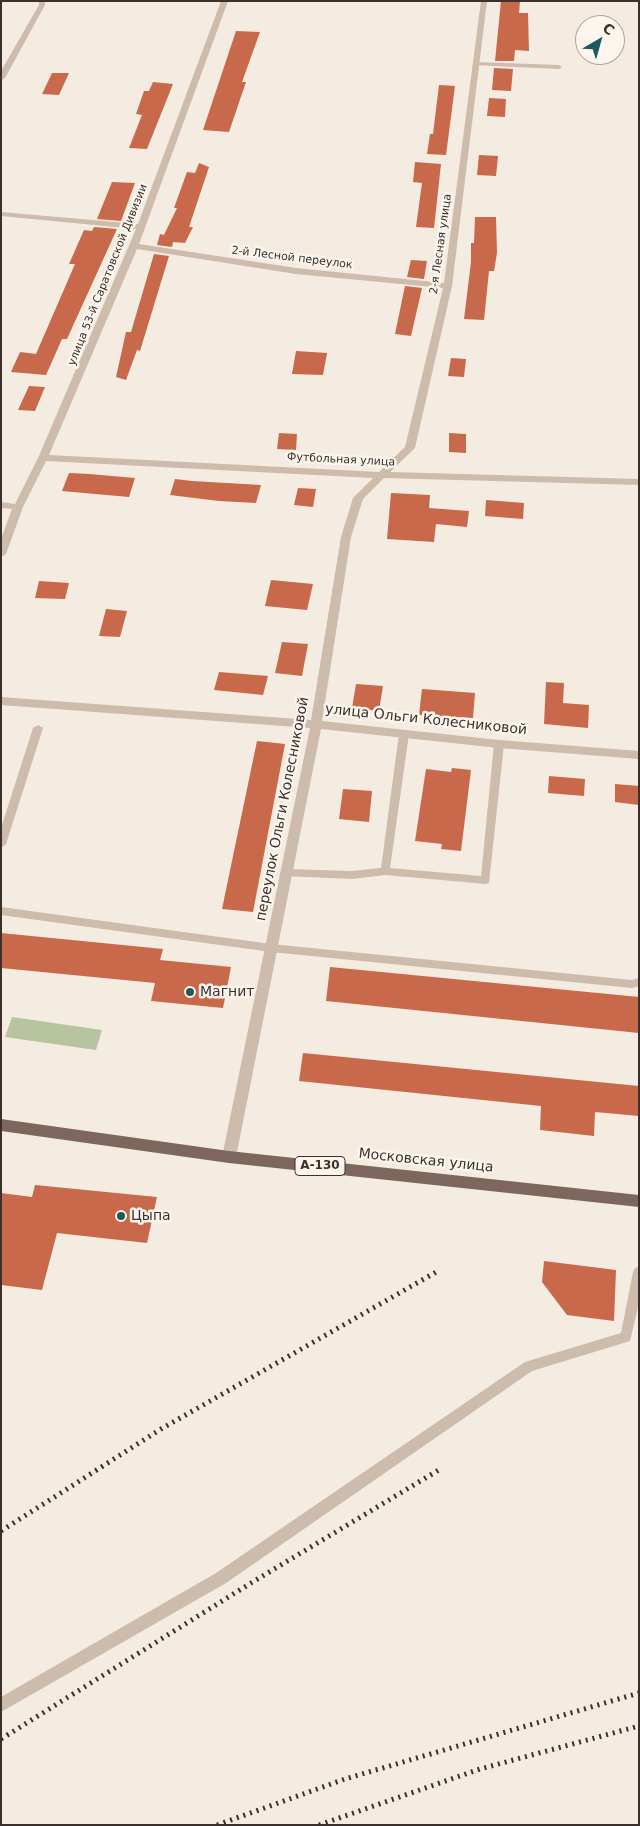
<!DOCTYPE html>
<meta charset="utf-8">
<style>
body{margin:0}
#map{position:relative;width:640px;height:1826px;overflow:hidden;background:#f4ebe1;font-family:"DejaVu Sans",sans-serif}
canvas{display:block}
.frame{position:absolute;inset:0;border:2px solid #3b302b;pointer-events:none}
.north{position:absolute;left:575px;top:15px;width:50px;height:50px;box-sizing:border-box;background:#fbf5ee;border:1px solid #aea6a0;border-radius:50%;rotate:38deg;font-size:14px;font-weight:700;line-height:20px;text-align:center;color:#3b302b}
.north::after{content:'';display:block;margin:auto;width:18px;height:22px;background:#1f5a5e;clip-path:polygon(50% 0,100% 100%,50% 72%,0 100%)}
</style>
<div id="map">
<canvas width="640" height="1826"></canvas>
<div class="frame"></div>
<div class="north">С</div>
</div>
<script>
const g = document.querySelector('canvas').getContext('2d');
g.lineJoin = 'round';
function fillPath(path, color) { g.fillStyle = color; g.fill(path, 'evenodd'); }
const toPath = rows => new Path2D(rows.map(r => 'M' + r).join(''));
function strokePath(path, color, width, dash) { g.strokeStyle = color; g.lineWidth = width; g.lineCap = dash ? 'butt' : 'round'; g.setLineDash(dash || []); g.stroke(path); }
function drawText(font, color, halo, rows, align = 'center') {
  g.font = font + ' "DejaVu Sans",sans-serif'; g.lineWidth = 5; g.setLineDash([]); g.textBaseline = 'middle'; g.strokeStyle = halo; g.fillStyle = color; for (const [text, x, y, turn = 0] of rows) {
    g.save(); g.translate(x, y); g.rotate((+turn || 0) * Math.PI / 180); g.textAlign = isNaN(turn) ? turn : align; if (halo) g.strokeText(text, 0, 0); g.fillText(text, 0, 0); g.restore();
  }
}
const green = toPath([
 [12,1017,102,1030,96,1050,5,1037]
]);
const building = toPath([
 [501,1,520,1,519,13,528,13,529,51,515,50,514,61,495,61],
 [236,31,260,32,242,82,246,82,229,132,203,130],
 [494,68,513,69,511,91,492,90],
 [52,73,69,73,59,95,42,94],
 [153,82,173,84,147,149,129,148,142,115,136,114,144,91,149,91],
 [439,85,455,86,446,155,427,154,430,134,433,134],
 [489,98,506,99,505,117,487,116],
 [479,155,498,156,496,176,477,175],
 [415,162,441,164,434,228,416,227,422,183,413,182],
 [199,163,209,167,189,227,193,227,185,243,173,242,172,247,157,245,160,234,164,235,177,208,174,208,187,172,195,173],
 [112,182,135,183,121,221,97,219],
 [475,217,496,217,497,253,494,271,489,271,484,320,464,319,471,262,471,243,474,243],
 [94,227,117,229,67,339,62,339,46,375,11,372,20,352,36,354,75,264,69,264,84,230,92,231],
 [154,254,169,256,140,351,137,350,126,380,116,377,126,332,131,332],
 [411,260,427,261,424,279,407,277],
 [405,286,422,288,411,336,395,334],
 [296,351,327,353,323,375,292,374],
 [451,358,466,359,464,377,448,376],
 [29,386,45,387,35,411,18,410],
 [279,433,297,434,296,450,277,449],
 [449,433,466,434,466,453,449,452],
 [69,473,89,474,135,478,129,497,62,491],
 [175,479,192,481,261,485,256,503,219,501,170,495],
 [298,488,316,489,313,507,294,505],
 [391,493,430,495,429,508,469,511,467,527,436,524,434,542,387,539],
 [486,500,524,503,523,519,485,516],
 [271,580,313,584,307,610,265,606],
 [39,581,69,583,65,599,35,598],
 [106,609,127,611,120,637,99,636],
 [282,642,308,644,302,676,275,673],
 [219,672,268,676,263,695,214,690],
 [546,682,564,683,563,703,589,705,588,728,544,724],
 [356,684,383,686,379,711,352,708],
 [422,689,475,693,473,718,419,715],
 [257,741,285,744,253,912,222,909],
 [452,768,471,770,461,851,441,849,442,844,415,841,426,769,451,772],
 [549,776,585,779,584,796,548,793],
 [615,784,639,786,639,805,615,802],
 [343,789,372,791,369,822,339,819],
 [1,933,163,949,160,960,231,967,223,1008,151,1001,155,983,1,968],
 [330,967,639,997,639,1033,326,1001],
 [303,1053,639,1086,639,1116,595,1112,594,1136,540,1130,541,1106,299,1081],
 [35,1185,157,1197,147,1243,57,1233,42,1290,1,1285,1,1193,32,1197],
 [544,1261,616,1270,614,1321,567,1315,542,1282]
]);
const service = toPath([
 [476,62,559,65,562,67,559,69,474,65,474,63,476,62],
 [38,725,43,728,6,844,1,848,1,828,33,728,38,725],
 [404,731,409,734,390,868,481,876,494,744,499,741,504,744,489,883,486,884,385,875,352,879,283,876,281,873,286,869,352,871,381,868,399,734,404,731],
 [1,907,271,944,632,980,639,978,639,986,632,988,271,952,1,915,1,907],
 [639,1267,639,1303,630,1341,532,1371,226,1583,1,1712,1,1697,216,1573,525,1362,621,1333,633,1272,635,1268,639,1267]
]);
const minor = toPath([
 [39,1,45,1,45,5,5,78,1,80,1,71,39,5,39,1],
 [221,1,228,1,139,244,296,268,444,283,481,1,487,1,452,286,415,448,390,472,639,479,639,485,384,478,363,499,351,537,322,721,499,740,639,751,639,759,499,748,321,729,236,1157,234,1161,229,1163,224,1161,222,1157,310,728,1,705,1,697,311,720,341,537,353,498,373,478,46,461,23,507,6,554,1,557,1,539,12,509,1,508,1,502,15,504,38,458,136,229,1,216,1,212,138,224,221,1],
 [137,249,296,274,443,288,405,447,379,472,49,455,137,249]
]);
const primary = toPath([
 [1,1119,229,1151,639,1195,639,1207,229,1163,1,1131,1,1119]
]);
const rail = toPath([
 [1,1531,161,1429,438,1271],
 [1,1739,251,1583,442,1468],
 [217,1825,345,1779,639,1693],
 [319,1825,480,1769,639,1726]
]);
const markers = [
 [190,992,5,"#1f5a5e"],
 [121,1216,5,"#1f5a5e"]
];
const farStreetnames = [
 ["2-я Лесная улица",441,244,-82],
 ["2-й Лесной переулок",292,258,7],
 ["улица 53-й Саратовской Дивизии",108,275,-68],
 ["Футбольная улица",341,460,3]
];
const shields = [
 [320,1166,50]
];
const shieldNames = [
 ["А-130",320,1166]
];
const streetNames = [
 ["улица Ольги Колесниковой",426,720,6],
 ["переулок Ольги Колесниковой",283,809,-79],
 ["Московская улица",426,1161,6]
];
const poiNames = [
 ["Магнит",200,992],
 ["Цыпа",131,1216]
];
fillPath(green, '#b8c4a0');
fillPath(building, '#c8694b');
fillPath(service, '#cdbbac');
fillPath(minor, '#cdbbac');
fillPath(primary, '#7d675c');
strokePath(rail, '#3b302b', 5, [2, 5]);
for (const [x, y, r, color] of markers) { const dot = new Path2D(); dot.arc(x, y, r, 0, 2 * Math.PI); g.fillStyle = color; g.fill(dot); strokePath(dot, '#fbf5ee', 2); }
drawText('11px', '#3b302b', '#fbf5ee', farStreetnames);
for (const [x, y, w] of shields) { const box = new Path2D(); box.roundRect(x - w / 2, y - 9.5, w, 19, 4); g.fillStyle = '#fbf5ee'; g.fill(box); strokePath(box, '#3b302b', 1); }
drawText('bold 12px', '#3b302b', null, shieldNames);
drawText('14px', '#3b302b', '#fbf5ee', streetNames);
drawText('14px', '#3b302b', '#fbf5ee', poiNames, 'left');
</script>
